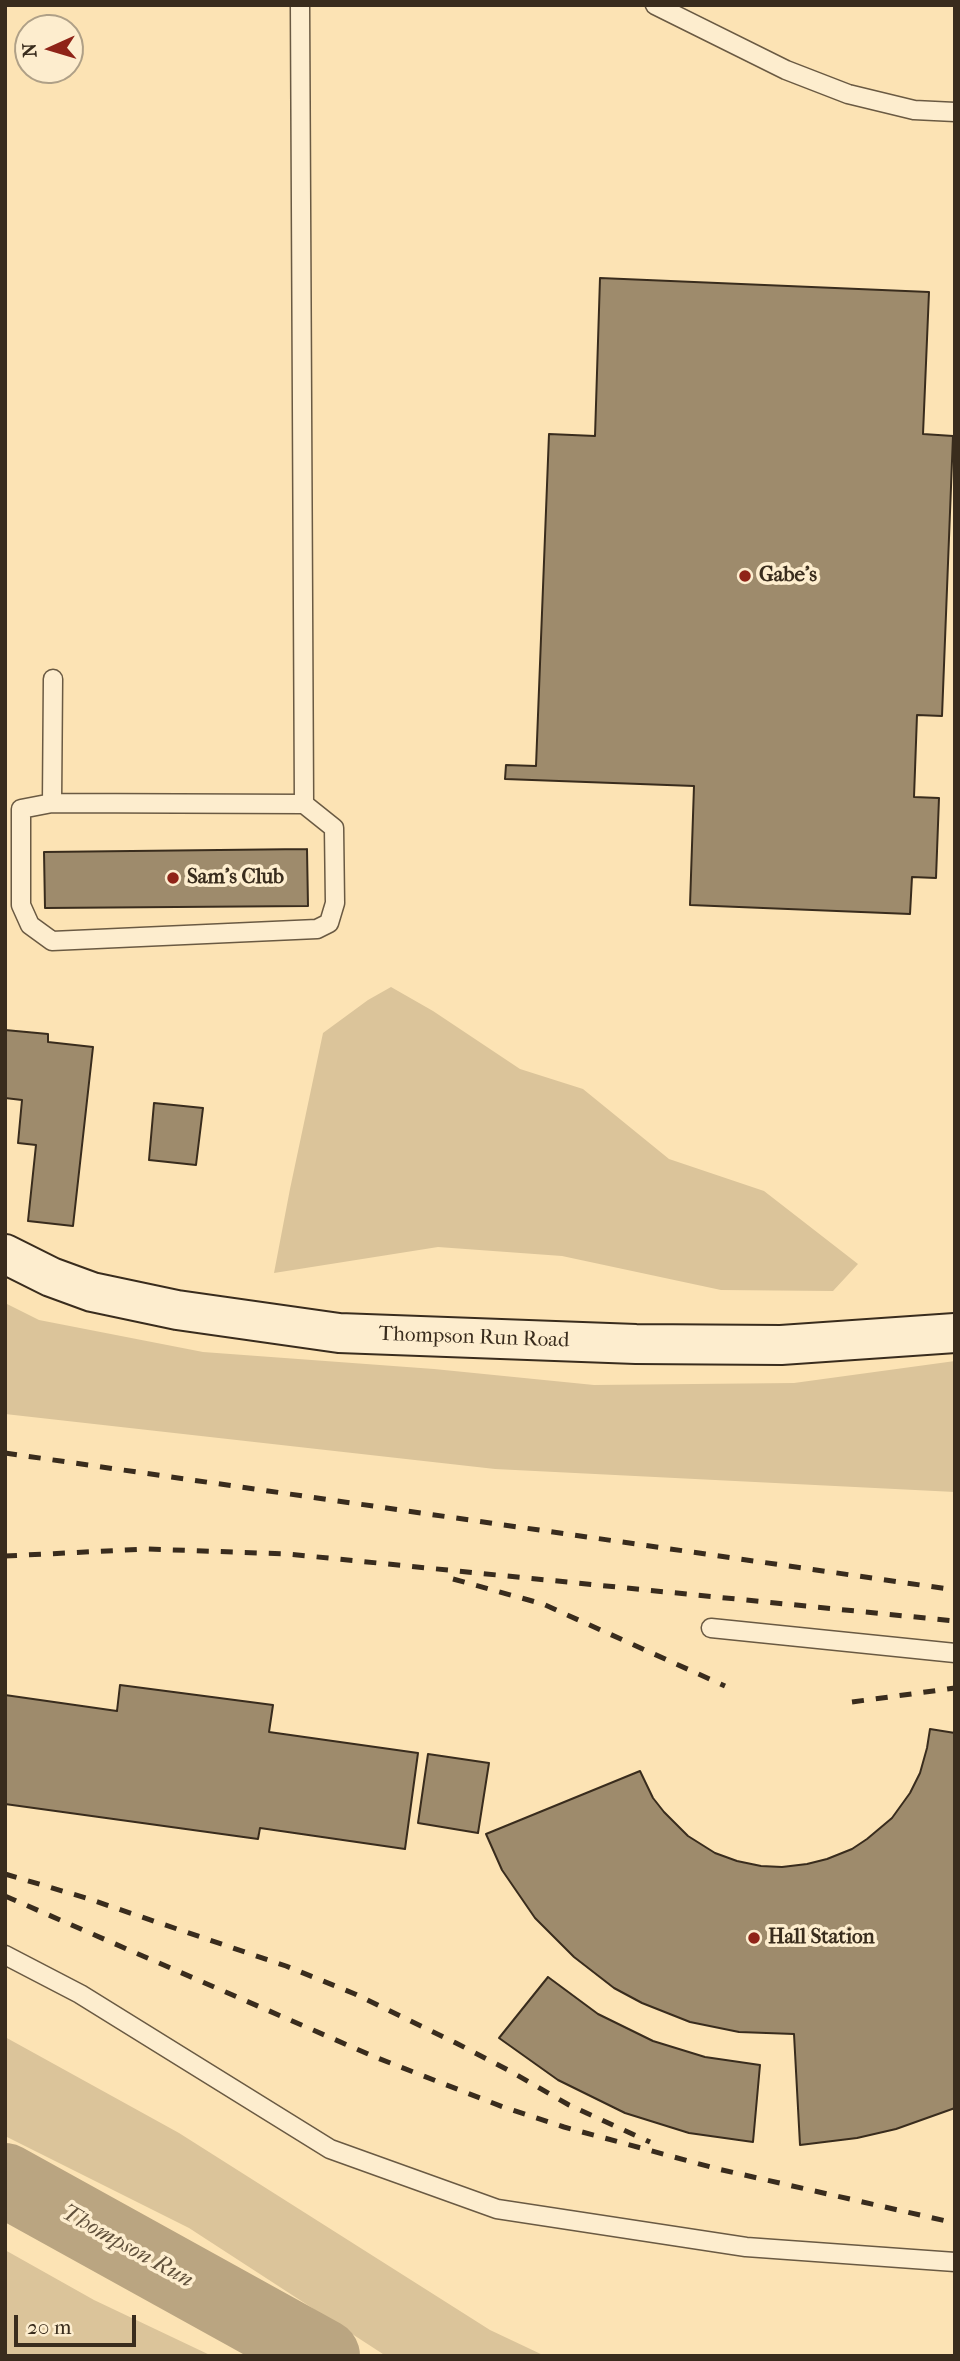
<!DOCTYPE html>
<style>
body{margin:0}
#map{position:relative;width:960px;height:2361px;overflow:hidden;background:#fce3b4;font-family:"IM FELL French Canon",serif}
canvas{display:block}
.frame{position:absolute;inset:0;border:7px solid #392c1d;pointer-events:none}
.north{position:absolute;left:14px;top:14px;width:70px;height:70px;box-sizing:border-box;background:#fdedce;border:2px solid #afa087;border-radius:50%;rotate:266deg;font-size:19px;font-weight:700;line-height:28px;text-align:center;color:#392c1d}
.north::after{content:'';display:block;margin:auto;width:24px;height:32px;background:#8f2418;clip-path:polygon(50% 0,100% 100%,50% 72%,0 100%)}
.scale{position:absolute;left:14px;top:2315px;width:122px;height:32px;box-sizing:border-box;border:4px solid #392c1d;border-top:0;padding-left:9px;font-size:21px;line-height:24px;white-space:nowrap;color:#392c1d;-webkit-text-stroke:5px #fdedce;paint-order:stroke}
</style>
<div id="map">
<canvas width="960" height="2361"></canvas>
<div class="frame"></div>
<div class="north">N</div>
<div class="scale">20 m</div>
</div>
<script>
const g = document.querySelector('canvas').getContext('2d');
g.lineJoin = 'round';
function fillPath(path, color) { g.fillStyle = color; g.fill(path, 'evenodd'); }
const toPath = rows => new Path2D(rows.map(r => 'M' + r).join(''));
function strokePath(path, color, width, dash) { g.strokeStyle = color; g.lineWidth = width; g.lineCap = dash ? 'butt' : 'round'; g.setLineDash(dash || []); g.stroke(path); }
function drawText(font, color, halo, rows, align = 'center') {
  g.font = font + ' "IM FELL French Canon",serif'; g.lineWidth = 7; g.setLineDash([]); g.textBaseline = 'middle'; g.strokeStyle = halo; g.fillStyle = color; for (const [text, x, y, turn = 0] of rows) {
    g.save(); g.translate(x, y); g.rotate((+turn || 0) * Math.PI / 180); g.textAlign = isNaN(turn) ? turn : align; if (halo) g.strokeText(text, 0, 0); g.fillText(text, 0, 0); g.restore();
  }
}
const green = toPath([
 [391,987,433,1011,520,1069,583,1089,669,1159,764,1191,858,1264,833,1291,721,1290,562,1256,438,1247,274,1273,290,1189,323,1033,368,1000],
 [5,1303,39,1320,203,1352,434,1369,594,1385,794,1383,955,1361,955,1492,495,1469,5,1414],
 [5,2037,179,2133,490,2330,545,2356,386,2356,189,2228,5,2136],
 [5,2250,94,2300,212,2356,5,2356]
]);
const river = toPath([
 [5,2180,323,2356]
]);
const building = toPath([
 [600,278,929,292,923,434,953,436,942,716,917,715,914,797,939,798,936,878,912,877,910,914,690,905,694,786,505,779,506,765,536,766,549,434,595,436,600,278],
 [307,849,308,906,45,908,44,852,307,849],
 [5,1030,48,1034,48,1042,93,1047,73,1226,28,1221,36,1145,18,1143,22,1100,5,1098,5,1030],
 [154,1103,203,1108,196,1165,149,1160,154,1103],
 [120,1685,273,1705,269,1732,418,1753,405,1849,260,1828,258,1839,5,1804,5,1695,117,1711,120,1685],
 [930,1729,955,1733,955,2108,896,2129,857,2138,800,2145,794,2034,739,2032,690,2022,642,2003,614,1988,574,1957,535,1918,502,1870,486,1834,640,1771,653,1798,664,1812,688,1836,715,1853,737,1861,761,1866,782,1867,807,1864,827,1859,852,1849,867,1839,892,1818,910,1793,920,1773,927,1748,930,1729],
 [428,1754,489,1763,478,1833,418,1823,428,1754],
 [548,1977,598,2014,653,2041,705,2057,760,2065,753,2142,689,2133,625,2113,558,2080,499,2038,548,1977]
]);
const lane = toPath([
 [655,5,786,70,848,94,914,110,955,112],
 [53,679,52,803,304,804,300,5],
 [52,803,21,809,21,905,30,925,52,941,317,929,329,923,335,903,334,828,304,804],
 [711,1628,955,1653],
 [5,1955,80,1994,330,2149,497,2209,746,2247,955,2262]
]);
const secondary = toPath([
 [5,1254,51,1277,92,1292,177,1310,339,1333,636,1344,781,1345,955,1333]
]);
const rail = toPath([
 [5,1453,955,1590],
 [5,1556,147,1549,288,1554,955,1621],
 [453,1579,543,1604,725,1686],
 [852,1702,955,1688],
 [5,1874,86,1898,286,1966,355,1994,456,2043,510,2071,569,2105,650,2142],
 [5,1896,375,2057,503,2107,564,2127,718,2169,955,2223]
]);
const markers = [
 [745,576,7,"#8f2418"],
 [173,878,7,"#8f2418"],
 [754,1938,7,"#8f2418"]
];
const poiNames = [
 ["Gabe's",759,576],
 ["Sam's Club",187,878],
 ["Hall Station",768,1938]
];
const streetNames = [
 ["Thompson Run Road",474,1338,2]
];
const waterNames = [
 ["Thompson Run",127,2247,29]
];
fillPath(green, '#dbc49a');
strokePath(river, '#baa581', 74);
fillPath(building, '#9e8b6c');
strokePath(building, '#392c1d', 2);
strokePath(lane, '#6a5a43', 21);
strokePath(secondary, '#392c1d', 42);
strokePath(lane, '#fdedce', 18);
strokePath(secondary, '#fdedce', 38);
strokePath(rail, '#392c1d', 5, [12, 12]);
for (const [x, y, r, color] of markers) { const dot = new Path2D(); dot.arc(x, y, r, 0, 2 * Math.PI); g.fillStyle = color; g.fill(dot); strokePath(dot, '#fdedce', 2.5); }
drawText('bold 21px', '#392c1d', '#fdedce', poiNames, 'left');
drawText('21px', '#392c1d', '#fdedce', streetNames);
drawText('italic 23px', '#60503b', '#fdedce', waterNames);
</script>
